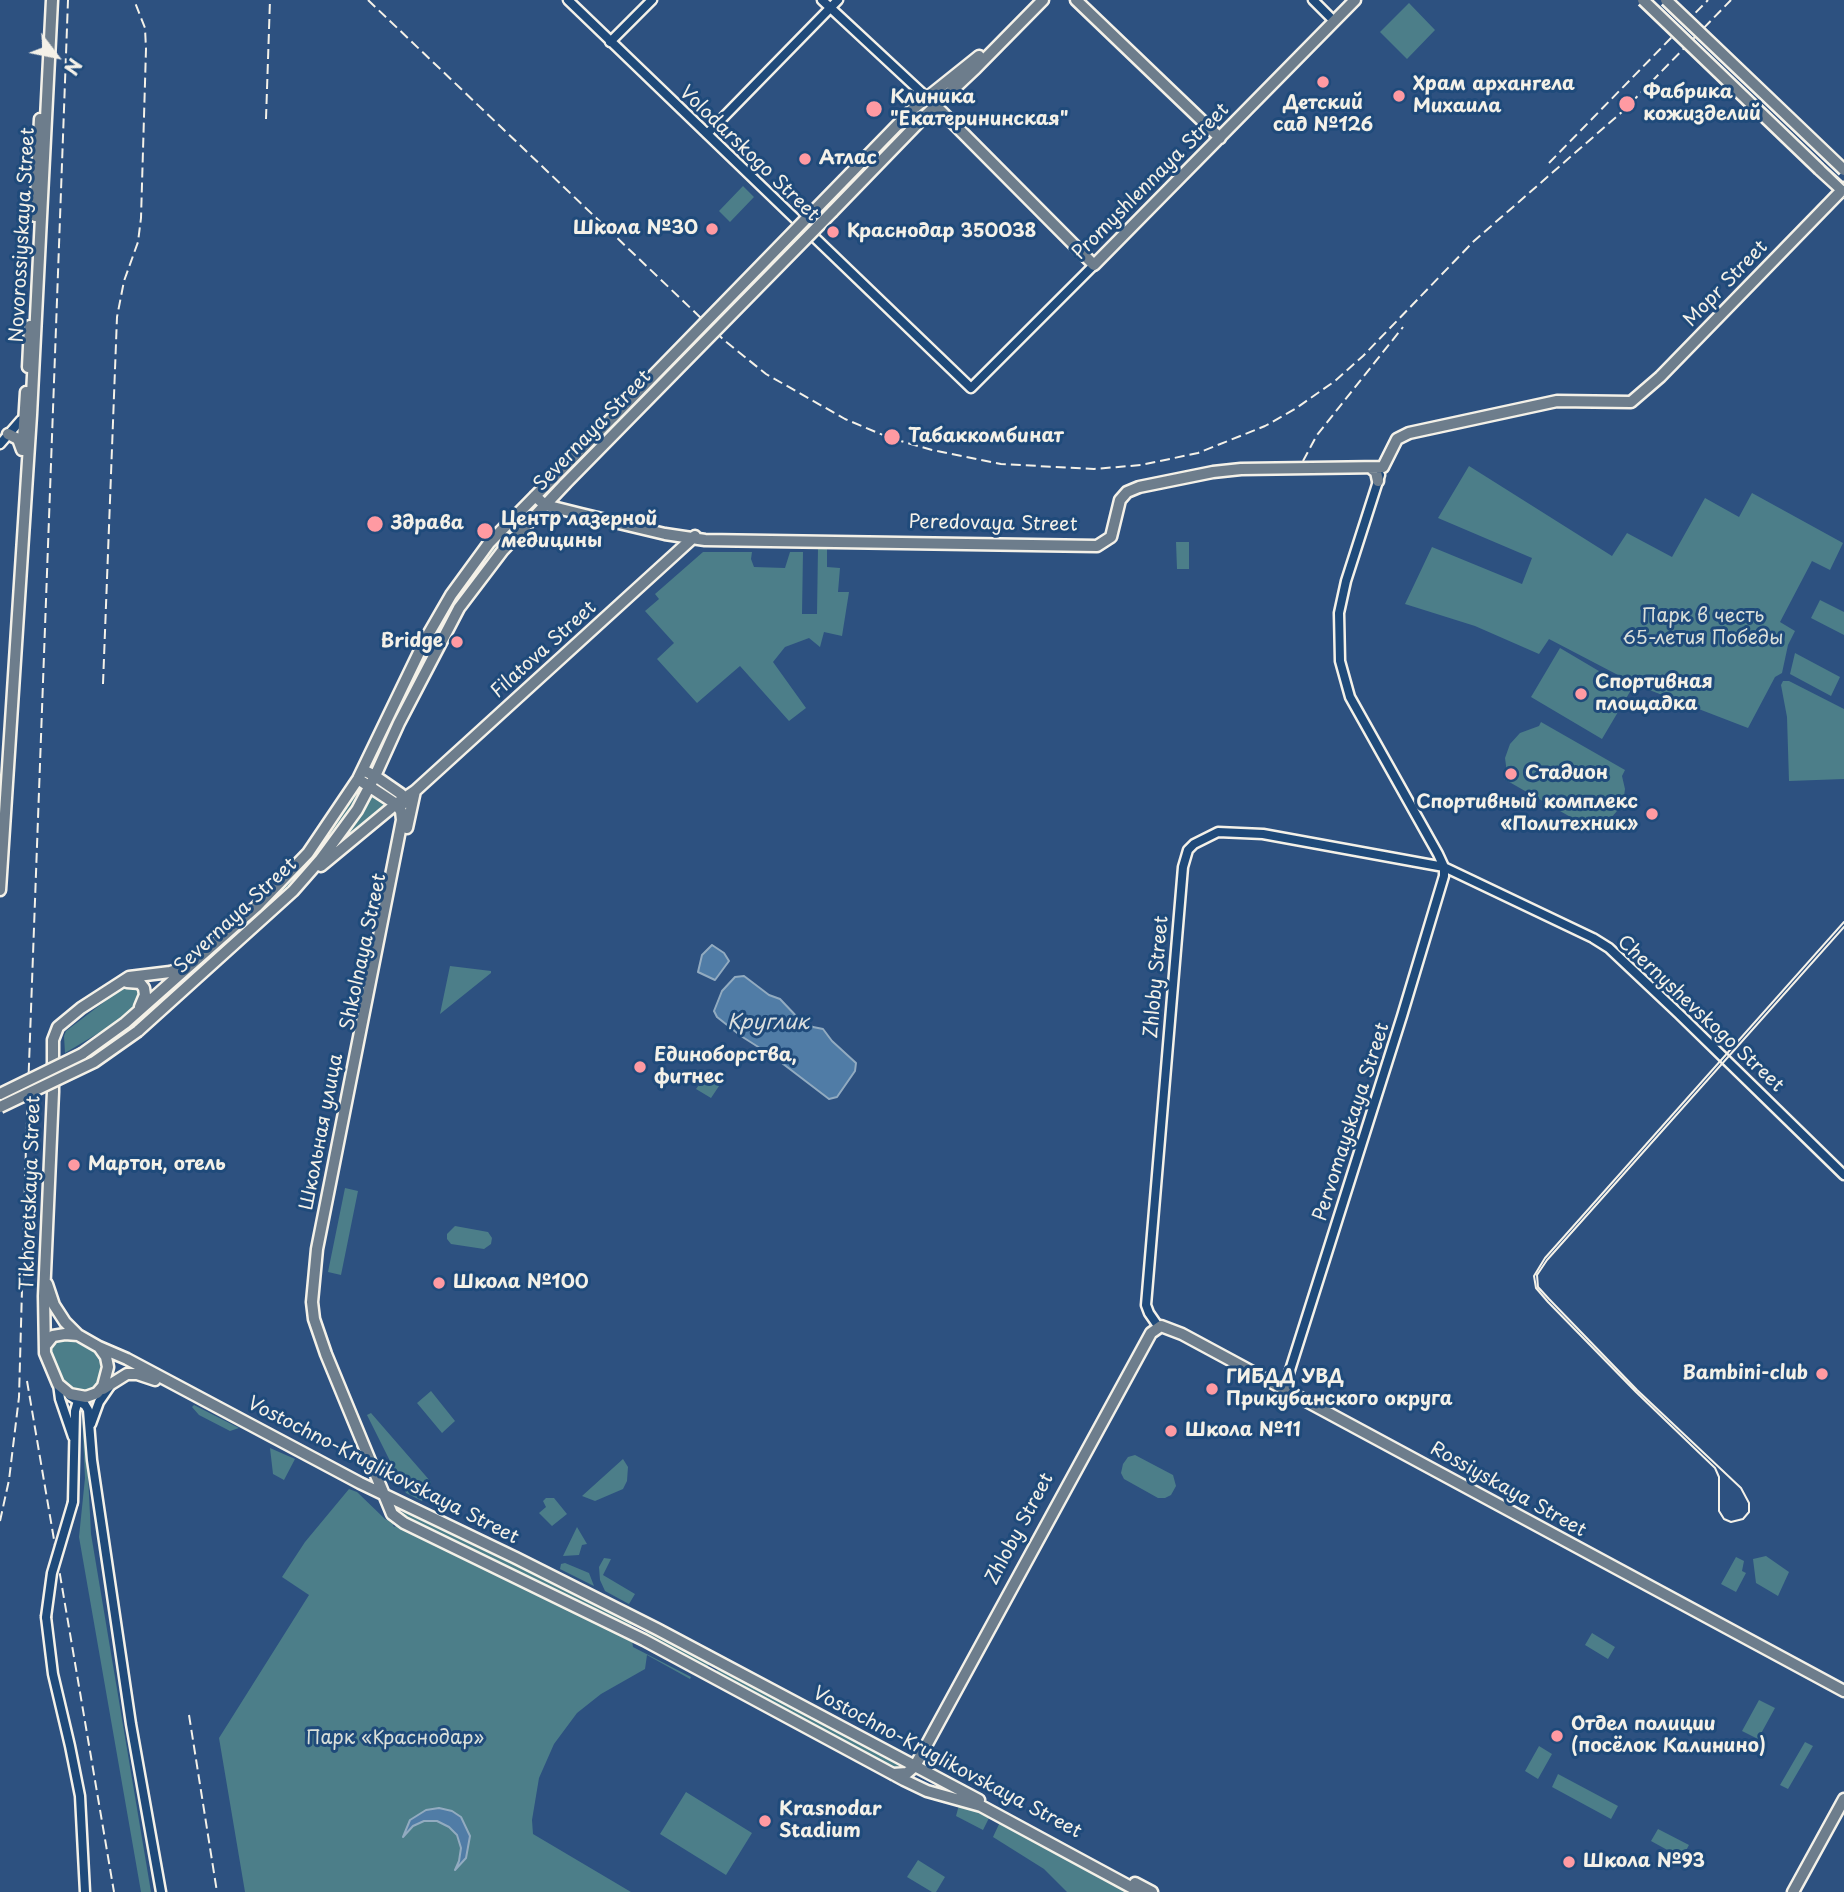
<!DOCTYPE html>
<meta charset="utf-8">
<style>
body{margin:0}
#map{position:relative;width:1844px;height:1892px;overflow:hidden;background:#2d5180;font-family:"Playpen Sans",sans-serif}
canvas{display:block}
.north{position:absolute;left:21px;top:21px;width:70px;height:70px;-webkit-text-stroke:5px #1f4a7a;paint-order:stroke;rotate:122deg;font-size:19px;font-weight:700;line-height:28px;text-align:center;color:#f4f1e8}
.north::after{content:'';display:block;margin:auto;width:24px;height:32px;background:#f4f1e8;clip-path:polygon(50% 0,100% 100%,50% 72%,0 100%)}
</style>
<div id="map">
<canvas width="1844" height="1892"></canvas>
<div class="north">N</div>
</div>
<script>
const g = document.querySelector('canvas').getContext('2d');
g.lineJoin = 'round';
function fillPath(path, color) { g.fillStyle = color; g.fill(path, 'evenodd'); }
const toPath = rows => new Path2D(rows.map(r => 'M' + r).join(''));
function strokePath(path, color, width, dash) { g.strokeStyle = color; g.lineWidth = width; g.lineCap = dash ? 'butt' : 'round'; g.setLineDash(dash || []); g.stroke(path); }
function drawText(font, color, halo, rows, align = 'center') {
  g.font = font + ' "Playpen Sans",sans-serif'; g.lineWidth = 6; g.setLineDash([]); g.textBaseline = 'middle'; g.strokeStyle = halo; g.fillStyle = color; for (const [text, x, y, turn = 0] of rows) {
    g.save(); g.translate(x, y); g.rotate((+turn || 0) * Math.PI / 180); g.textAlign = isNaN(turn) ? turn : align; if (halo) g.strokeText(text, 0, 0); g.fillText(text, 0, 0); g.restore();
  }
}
const green = toPath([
 [1409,3,1435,30,1407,59,1380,32],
 [743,186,754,197,730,222,719,211],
 [1469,466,1612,556,1627,533,1672,557,1705,498,1739,517,1752,493,1843,543,1830,570,1812,561,1780,622,1795,631,1788,645,1782,673,1775,677,1748,728,1639,686,1549,639,1539,654,1475,626,1405,604,1432,547,1522,584,1532,558,1438,518],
 [530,508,535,510,487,563,374,768,372,768,425,653,449,609,483,561],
 [1176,542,1189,542,1189,569,1177,569],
 [818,548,827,549,827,567,840,568,838,592,849,592,842,636,824,632,820,647,809,638,785,647,773,662,806,708,789,721,740,666,697,703,657,659,674,643,645,611,659,599,655,594,703,552,752,552,751,559,754,567,785,568,790,552,803,552,802,614,817,614],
 [1820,600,1844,612,1844,635,1811,618],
 [1560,648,1631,690,1602,739,1531,697],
 [1795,653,1840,677,1831,696,1790,674],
 [1783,681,1789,681,1844,709,1844,779,1789,781,1787,717,1781,685],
 [1541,722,1625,770,1622,776,1625,789,1623,804,1611,818,1599,823,1581,823,1504,779,1507,773,1505,758,1510,744,1520,733,1539,726],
 [361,785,363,789,327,844,286,892,262,911,261,908,303,867,323,841],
 [376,795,385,800,382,809,346,841,344,839,369,799],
 [450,966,491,971,491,973,440,1014],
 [135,985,140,990,141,999,134,1007,112,1025,65,1053,64,1036,66,1031,125,986],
 [709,1071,723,1080,711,1098,696,1089],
 [345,1188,358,1191,341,1275,328,1272],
 [455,1226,488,1232,492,1238,491,1244,484,1249,451,1244,447,1239,447,1234],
 [65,1337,93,1351,100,1362,101,1379,92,1389,83,1391,70,1389,64,1384,50,1360,49,1345,51,1342],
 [431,1391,455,1421,442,1433,417,1403],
 [194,1405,239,1428,230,1431,199,1415,192,1407],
 [371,1413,431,1482,422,1501,406,1493,367,1415],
 [82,1415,87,1456,91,1534,151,1892,141,1892,79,1537,85,1478],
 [270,1448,295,1459,284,1480,273,1474],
 [1135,1455,1173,1475,1176,1486,1171,1495,1165,1498,1158,1498,1124,1479,1121,1473,1123,1464,1128,1457],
 [623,1459,628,1467,627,1481,623,1489,595,1501,582,1496],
 [349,1489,357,1492,385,1519,394,1523,393,1526,395,1527,397,1524,480,1564,486,1570,494,1571,632,1640,633,1647,691,1677,690,1679,647,1655,645,1669,601,1694,577,1713,554,1744,539,1778,532,1820,533,1834,631,1892,245,1892,219,1738,309,1595,282,1577,305,1542],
 [546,1498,554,1498,567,1514,552,1526,539,1513,546,1507,543,1501],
 [403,1511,600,1606,631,1624,632,1628,400,1516],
 [577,1527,587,1544,582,1545,579,1555,563,1556],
 [1766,1556,1789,1572,1778,1596,1756,1583,1753,1559],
 [1736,1557,1744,1561,1742,1571,1746,1573,1736,1592,1721,1584],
 [604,1558,611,1559,603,1575,635,1594,629,1604,605,1591,600,1580,599,1567],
 [565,1563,589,1573,594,1586,560,1569,561,1564],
 [646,1630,708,1662,709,1665,705,1668,645,1636],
 [1592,1633,1615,1647,1608,1659,1585,1645],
 [693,1640,901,1752,900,1753,705,1650],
 [718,1669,901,1766,902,1768,898,1772,718,1675,716,1673],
 [1759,1700,1775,1708,1758,1739,1742,1731],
 [1805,1742,1813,1746,1788,1789,1780,1785],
 [1539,1746,1552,1754,1538,1779,1525,1771],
 [1558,1774,1618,1806,1611,1819,1552,1787],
 [686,1792,752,1833,726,1875,660,1834],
 [970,1804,990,1816,983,1830,956,1816,959,1805],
 [1000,1822,1087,1869,1129,1892,1067,1892,1044,1869,993,1837],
 [1658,1829,1689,1845,1682,1858,1651,1841],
 [918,1860,945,1877,936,1892,932,1892,907,1877]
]);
const water = toPath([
 [712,945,724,953,729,961,715,980,698,972,702,955,712,945],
 [744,976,769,995,780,999,799,1019,813,1027,823,1029,832,1041,856,1063,855,1071,837,1097,829,1099,774,1057,741,1036,717,1017,714,1011,722,991,735,977,744,976],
 [439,1808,452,1811,461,1817,470,1836,466,1858,455,1870,459,1861,461,1848,457,1835,449,1827,437,1821,424,1821,413,1826,403,1837,410,1820,426,1810,439,1808]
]);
const minor = toPath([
 [568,0,971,388,1094,265],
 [822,0,936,106],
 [1313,0,1334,21],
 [610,42,652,0],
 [707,134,838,0],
 [0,444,21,420,27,417],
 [1158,1326,1149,1313,1146,1305,1183,867,1188,850,1194,844,1218,832,1263,834,1444,867,1593,938,1609,948,1679,1014,1844,1175],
 [58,1384,60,1399,73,1437],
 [1284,1389,1402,1016,1444,876,1444,867,1438,854,1350,697,1340,661,1339,613,1346,581,1380,475],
 [70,1396,85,1405,88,1410,92,1460,131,1724,161,1892],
 [91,1424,99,1402,110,1386],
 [73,1502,75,1411,77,1404,82,1400],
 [46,1617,53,1674,70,1746,80,1796,85,1892]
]);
const major = toPath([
 [1076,0,1220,138],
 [936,106,1094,265,1355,0],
 [914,108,979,56],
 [1819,169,1842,190],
 [832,212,924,117,976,68,1043,0],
 [35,216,40,119],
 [28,367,30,326],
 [8,434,18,439,22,450],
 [23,440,26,392],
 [1383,467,1397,439,1409,433,1557,401,1631,402,1660,377,1844,188],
 [1372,469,1376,472,1378,481],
 [535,496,545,505,581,514,665,534,705,540,1097,546,1111,537,1120,500,1127,492,1139,487,1213,472,1241,469,1383,467],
 [363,770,375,776,401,794,405,803],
 [358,779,396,804,401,811,402,820,317,1249,312,1302,314,1319,326,1354,392,1514,404,1523,644,1640,904,1780,927,1791,981,1806,1140,1892],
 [407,828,415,791],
 [321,866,396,804,415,791,695,536],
 [0,890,31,415,52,0],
 [127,982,140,983,144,988,145,995,140,1007],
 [138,1031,293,891,321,859,357,810,375,776,399,723,459,608,503,550,565,484],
 [82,1054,125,1023,257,906,308,853,358,779,425,640,451,595,489,543,613,417],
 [47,1284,54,1305,65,1322,78,1335],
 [45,1346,53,1336,65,1334,78,1335,99,1347,106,1357,108,1367,103,1386,97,1393,86,1397,70,1394,58,1384,45,1353,44,1296,53,1092,53,1040,58,1027,81,1008,129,977,170,972,185,967],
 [99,1347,127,1359,360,1483,516,1558,657,1629,979,1800],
 [103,1389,127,1374,137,1374,155,1380],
 [893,1774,907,1773,915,1766,1151,1333,1161,1326,1182,1334,1844,1691],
 [1135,1883,1152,1892],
 [1793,1892,1844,1799]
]);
const tram = toPath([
 [1652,0,1844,185],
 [1844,922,1545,1258,1534,1276,1536,1288,1548,1302,1636,1392,1715,1468,1719,1477,1719,1511,1724,1519,1731,1522,1743,1519,1749,1512,1749,1503,1741,1488,1637,1390,1549,1299,1538,1287,1537,1275,1547,1260,1844,927]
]);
const rail = toPath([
 [368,0,725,341,766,374,845,419,890,438,932,450,1001,464,1094,469,1141,465,1198,453,1265,426,1295,409,1335,381,1363,356,1474,241,1623,111,1731,0],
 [266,119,270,0],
 [1549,163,1708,0],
 [1303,461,1317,435,1403,327],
 [103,684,117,317,124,281,138,242,141,218,146,49,145,28,134,0],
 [27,1381,114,1892],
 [0,1521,9,1480,19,1397,26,1146,68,0],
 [189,1715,217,1892]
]);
const minorBridge = toPath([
 [46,1617,52,1573,73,1502]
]);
const majorBridge = toPath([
 [1643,0,1819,169],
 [1666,0,1844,170],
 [613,417,914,108],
 [565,484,832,212],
 [0,1094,82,1054],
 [0,1107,94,1062,138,1031]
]);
const markers = [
 [1323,82,7,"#ff9aa2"],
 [1399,96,7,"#ff9aa2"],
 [1627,104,9,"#ff9aa2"],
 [874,109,9,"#ff9aa2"],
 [805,159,7,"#ff9aa2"],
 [712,229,7,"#ff9aa2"],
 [833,232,7,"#ff9aa2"],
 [892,437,9,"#ff9aa2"],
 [375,524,9,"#ff9aa2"],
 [485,531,9,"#ff9aa2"],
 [457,642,7,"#ff9aa2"],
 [1581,694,7,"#ff9aa2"],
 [1511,774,7,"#ff9aa2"],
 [1652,814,7,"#ff9aa2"],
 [640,1067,7,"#ff9aa2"],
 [74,1165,7,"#ff9aa2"],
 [439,1283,7,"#ff9aa2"],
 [1822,1374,7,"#ff9aa2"],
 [1212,1389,7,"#ff9aa2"],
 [1171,1431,7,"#ff9aa2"],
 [1557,1736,7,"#ff9aa2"],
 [765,1821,7,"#ff9aa2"],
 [1569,1862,7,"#ff9aa2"]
];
const poiNames = [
 ["Храм архангела",1413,85],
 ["Михаила",1413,107],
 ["Фабрика",1643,93],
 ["кожизделий",1643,115],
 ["Клиника",890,98],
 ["\"Екатерининская\"",890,120],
 ["Детский",1323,104,"center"],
 ["сад №126",1323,126,"center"],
 ["Атлас",819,159],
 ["Школа №30",698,229,"right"],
 ["Краснодар 350038",847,232],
 ["Табаккомбинат",908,437],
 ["Центр лазерной",501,520],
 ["медицины",501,542],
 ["Здрава",391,524],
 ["Bridge",443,642,"right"],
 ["Спортивная",1595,683],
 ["площадка",1595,705],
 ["Стадион",1525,774],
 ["Спортивный комплекс",1638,803,"right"],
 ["«Политехник»",1638,825,"right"],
 ["Единоборства,",654,1056],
 ["фитнес",654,1078],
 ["Мартон, отель",88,1165],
 ["Школа №100",453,1283],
 ["Bambini-club",1808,1374,"right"],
 ["ГИБДД УВД",1226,1378],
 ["Прикубанского округа",1226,1400],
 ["Школа №11",1185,1431],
 ["Отдел полиции",1571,1725],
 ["(посёлок Калинино)",1571,1747],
 ["Krasnodar",779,1810],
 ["Stadium",779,1832],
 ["Школа №93",1583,1862]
];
const streetNames = [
 ["Volodarskogo Street",749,154,44],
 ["Promyshlennaya Street",1151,182,-45],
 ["Novorossiyskaya Street",23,235,-87],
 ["Mopr Street",1726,284,-46],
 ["Severnaya Street",593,431,-46],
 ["Peredovaya Street",993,524,1],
 ["Filatova Street",544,650,-42],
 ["Severnaya Street",236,916,-43],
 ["Shkolnaya Street",364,952,-78],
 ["Zhloby Street",1157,977,-85],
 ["Chernyshevskogo Street",1700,1014,43],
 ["Pervomayskaya Street",1352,1122,-72],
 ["Школьная улица",322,1132,-79],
 ["Tikhoretskaya Street",31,1193,-88],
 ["Vostochno-Kruglikovskaya Street",383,1471,27],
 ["Rossiyskaya Street",1508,1490,29],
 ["Zhloby Street",1020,1529,-62],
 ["Vostochno-Kruglikovskaya Street",947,1763,28]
];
const parkNames = [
 ["Парк в честь",1703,617],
 ["65-летия Победы",1703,639],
 ["Парк «Краснодар»",395,1739]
];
const waterNames = [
 ["Круглик",768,1023]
];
fillPath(green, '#4c7e89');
fillPath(water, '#507ca6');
strokePath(water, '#92abc0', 2);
strokePath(minor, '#f4f1e8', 13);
strokePath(major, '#f4f1e8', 15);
strokePath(minor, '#1f4a7a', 8);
strokePath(major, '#6d7d8c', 10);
strokePath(tram, '#f4f1e8', 2);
strokePath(rail, '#f4f1e8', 2, [10, 5]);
strokePath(minorBridge, '#f4f1e8', 13, []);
strokePath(majorBridge, '#f4f1e8', 15, []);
strokePath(minorBridge, '#1f4a7a', 8);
strokePath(majorBridge, '#6d7d8c', 10);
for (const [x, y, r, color] of markers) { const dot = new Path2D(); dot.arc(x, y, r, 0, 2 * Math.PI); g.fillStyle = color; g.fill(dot); strokePath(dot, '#1f4a7a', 2.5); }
drawText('bold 19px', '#f4f1e8', '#1f4a7a', poiNames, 'left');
drawText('19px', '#f4f1e8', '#1f4a7a', streetNames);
drawText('19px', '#dbe0da', '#1f4a7a', parkNames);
drawText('italic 21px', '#dbdfde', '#1f4a7a', waterNames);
</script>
